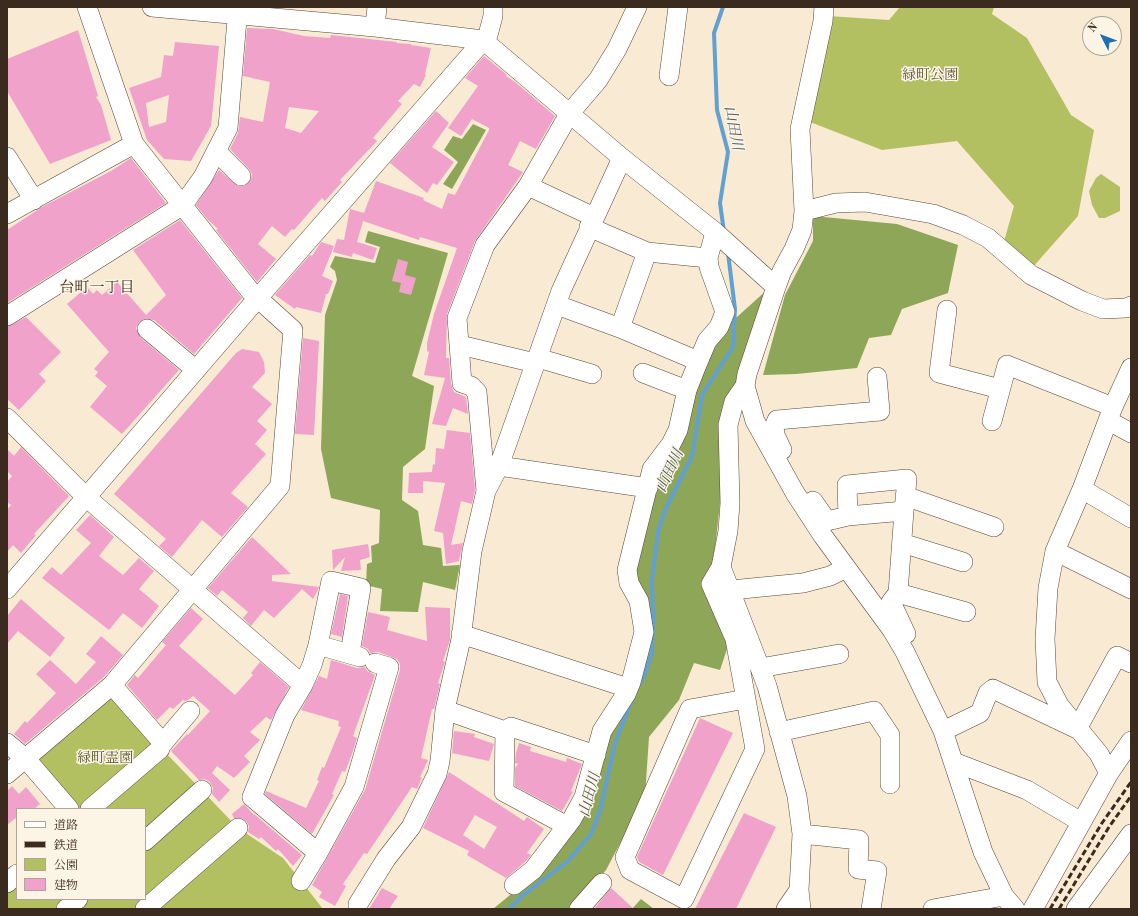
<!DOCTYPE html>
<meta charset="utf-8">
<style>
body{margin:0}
#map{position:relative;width:1138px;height:916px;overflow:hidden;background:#f8ead3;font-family:"Old Standard TT","Noto Serif JP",serif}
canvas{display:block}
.frame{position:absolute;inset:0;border:8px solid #3b2a1e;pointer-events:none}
.legend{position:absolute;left:16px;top:808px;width:130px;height:92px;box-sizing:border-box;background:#fcf5e5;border:1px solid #afa495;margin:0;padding:5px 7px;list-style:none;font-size:12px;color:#3b2a1e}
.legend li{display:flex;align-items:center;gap:8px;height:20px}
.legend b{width:20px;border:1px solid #afa495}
.north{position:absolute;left:1082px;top:16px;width:40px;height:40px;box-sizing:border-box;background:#fcf5e5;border:1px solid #afa495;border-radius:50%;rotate:312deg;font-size:11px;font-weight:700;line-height:16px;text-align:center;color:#3b2a1e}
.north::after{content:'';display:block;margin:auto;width:14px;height:18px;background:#1f6fb2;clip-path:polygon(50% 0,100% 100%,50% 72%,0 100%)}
</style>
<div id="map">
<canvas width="1138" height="916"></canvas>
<div class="frame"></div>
<ul class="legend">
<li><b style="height:5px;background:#fff"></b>道路</li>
<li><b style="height:5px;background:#3b2a1e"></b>鉄道</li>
<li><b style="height:11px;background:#b3c062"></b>公園</li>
<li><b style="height:11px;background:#f0a2cb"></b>建物</li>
</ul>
<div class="north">N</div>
</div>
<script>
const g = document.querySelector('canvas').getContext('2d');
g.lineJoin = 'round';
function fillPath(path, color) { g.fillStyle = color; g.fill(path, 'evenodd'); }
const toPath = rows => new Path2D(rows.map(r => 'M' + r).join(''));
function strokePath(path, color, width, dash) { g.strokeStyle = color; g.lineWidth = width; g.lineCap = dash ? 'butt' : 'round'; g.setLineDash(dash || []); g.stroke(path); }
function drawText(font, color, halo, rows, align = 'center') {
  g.font = font + ' "Old Standard TT","Noto Serif JP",serif'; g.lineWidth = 3; g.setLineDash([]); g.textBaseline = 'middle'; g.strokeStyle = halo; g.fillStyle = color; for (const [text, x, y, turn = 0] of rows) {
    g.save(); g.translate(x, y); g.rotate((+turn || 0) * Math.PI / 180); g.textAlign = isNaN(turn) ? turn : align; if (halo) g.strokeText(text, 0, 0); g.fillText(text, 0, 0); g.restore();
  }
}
const green = toPath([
 [900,7,994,7,992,14,1027,38,1071,115,1094,130,1078,216,1032,268,1003,245,1014,206,957,141,882,150,805,120,828,16,889,20],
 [1101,174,1120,187,1120,211,1105,218,1099,218,1092,205,1089,191,1096,178],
 [112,685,164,751,238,828,283,858,323,909,7,909,7,879,17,870,17,899,145,899,145,809,66,809,26,759]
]);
const forest = toPath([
 [473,124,486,130,452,189,443,184,458,162,444,150,453,136,462,139],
 [813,216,897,224,958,245,948,293,902,309,891,335,869,338,857,368,796,374,763,375,785,295,813,241],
 [368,231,448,253,412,376,434,386,425,449,403,467,402,500,418,511,423,545,441,548,443,566,460,565,455,590,423,582,418,612,380,611,382,589,366,585,367,564,372,562,371,546,379,543,380,510,331,498,321,449,325,315,337,280,335,271,330,267,335,256,375,263,380,247,365,242],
 [768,289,722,484,713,568,729,643,720,670,694,663,679,700,649,737,645,796,606,870,573,909,493,909,538,872,642,662,633,572,660,473,694,393,711,347,727,326],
 [641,899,654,909,632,909]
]);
const stream = toPath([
 [723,7,714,33,717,110,728,152,720,203,724,232],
 [640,684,647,668,652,652,653,622,652,580,658,531,665,510,692,456,702,395,733,347,735,309,728,253],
 [509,909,523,895,568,861,591,834,600,811,615,743,631,702]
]);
const building = toPath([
 [247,28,273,29,304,36,330,38,331,35,397,42,396,43,411,44,411,45,431,48,425,74,426,75,420,87,414,84,398,101,402,104,373,138,377,141,340,180,342,182,325,201,322,198,294,230,292,229,285,237,272,226,258,244,276,259,257,282,216,230,218,229,208,220,196,205,219,170,238,186,244,186,251,179,252,174,249,169,230,149,238,133,240,117,263,122,270,82,243,76],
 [289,107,319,111,301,133,285,128],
 [78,30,98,96,96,97,101,105,111,140,50,164,7,91,7,59],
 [175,42,219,46,211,126,191,161,164,159,147,140,129,88,161,77,164,55,173,56],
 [169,95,166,122,149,127,146,103],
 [484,56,507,75,506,76,515,82,555,116,536,149,520,141,508,165,523,172,475,241,447,314,446,358,449,358,451,384,454,392,466,397,468,414,453,408,446,426,432,424,445,378,424,375,429,352,427,351,427,343,434,314,457,248,420,237,419,240,363,221,357,242,377,248,373,260,353,253,352,257,333,252,337,239,344,240,350,209,364,213,376,181,424,198,423,200,442,209,448,193,455,195,489,130,489,128,472,119,461,136,448,128,478,86,465,78],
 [436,111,449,123,432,147,454,162,437,185,433,183,427,193,390,163],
 [131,158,166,203,7,303,7,230,42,207,111,171],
 [180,220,242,298,194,354,154,320,144,319,139,322,136,328,140,337,179,370,122,434,90,407,107,386,95,376,98,372,94,369,109,352,67,304,87,287,93,294,97,290,102,295,117,282,146,315,166,295,133,250],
 [321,242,334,246,322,276,333,281,328,294,326,294,321,313,296,307,295,309,275,295,310,255,312,256],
 [398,259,408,262,405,275,416,278,411,295,399,292,401,283,392,281],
 [26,317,61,352,39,374,46,381,19,410,7,399,7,327],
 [303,338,319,341,314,435,295,434],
 [242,349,259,352,264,362,265,373,252,387,272,404,257,421,267,430,255,444,266,454,231,493,248,507,222,537,202,520,172,557,159,546,166,539,114,494,236,353],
 [447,430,470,433,475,490,472,504,461,501,451,545,463,543,459,561,446,564,443,533,434,531,445,483,423,481,423,493,408,493,409,473,432,472,433,464,435,465,436,448,444,449],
 [21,447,69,496,34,534,36,535,21,553,13,545,7,552,7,510,11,505,7,502,7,482,12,476,7,471,7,449,14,456],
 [90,515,114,537,99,556,123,575,139,558,154,571,139,589,159,606,142,628,123,613,109,630,42,578,52,567,61,575,91,543,76,530],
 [252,537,291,574,272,575,272,581,319,587,317,592,313,599,302,589,274,618,264,610,251,626,243,618,248,612,222,590,217,596,208,588],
 [368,544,370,557,360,560,361,570,341,571,345,557,333,570,332,550],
 [340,594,348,596,342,637,331,634],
 [21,599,65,638,50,657,18,631,7,644,7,616],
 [425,607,450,608,450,640,443,661,445,662,438,683,440,684,434,709,432,709,421,758,428,760,420,777,422,778,417,789,412,787,367,854,364,853,343,884,346,886,335,906,319,897,322,892,312,885,365,790,400,670,400,664,397,659,378,652,370,653,368,649,362,646,368,612,390,617,387,630,427,641],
 [191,608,203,619,179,646,235,695,253,675,251,673,260,662,289,687,271,720,266,717,250,732,260,740,244,756,250,762,234,778,217,766,212,773,230,790,219,802,212,794,213,788,210,782,205,779,199,780,171,751,187,734,188,735,210,711,193,696,188,700,185,701,183,700,173,709,170,707,157,720,127,685,135,675,138,678,166,645,162,642],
 [101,636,123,655,104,677,25,744,14,734,25,721,27,723,56,693,36,674,50,660,76,684,96,662,86,654],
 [331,660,357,668,365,667,367,671,375,675,353,736,357,738,353,751,345,772,342,771,332,794,334,795,312,834,265,794,266,791,306,808,319,781,317,780,322,767,324,768,341,727,338,726,339,721,301,710,319,676,327,679],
 [700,718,733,733,663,875,639,862,637,857],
 [454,731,475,734,474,737,494,744,489,761,452,753],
 [519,743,531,747,530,751,566,762,567,758,582,764,571,791,573,792,562,811,515,786,515,768,518,764,515,763,516,753],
 [449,772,524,821,527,817,544,829,527,853,531,855,525,862,506,878,467,855,469,851,423,828],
 [475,815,497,827,484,849,463,835],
 [12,786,19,794,26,787,40,804,34,809,17,809,17,817,7,825,7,791],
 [244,804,254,815,254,814,302,855,293,866,278,849,276,851,261,837,259,839,248,832,249,826,246,821,241,818,234,818,232,814],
 [744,813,776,827,736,909,695,909],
 [382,888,398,896,389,909,369,909],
 [611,888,634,909,594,909]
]);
const minor = toPath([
 [152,7,375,27,483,40,622,158,715,232,776,287],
 [824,7,823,21,800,129,804,211,802,230,794,249,782,271,776,287,747,374,745,386,755,421,795,493,823,536,892,630,905,652,943,731,983,852,1004,896,1015,909],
 [375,27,377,7],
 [669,76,678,7],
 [216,151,241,176],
 [7,157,34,200],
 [804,211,836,203,865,202,933,214,963,225,988,238,1031,275,1082,301,1103,309,1126,308,1131,306],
 [7,214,134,144],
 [594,217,528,186,569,114,598,80,617,49,637,7],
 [589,227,647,252,708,258],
 [647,252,620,328,698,361],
 [557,305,620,328],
 [947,310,939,373,1000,389],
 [7,316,183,205,203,177,228,128,238,7],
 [147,329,196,370],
 [460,345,535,363],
 [538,358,592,374],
 [643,373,687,390],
 [745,386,734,402,728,425,730,503,728,531,721,567,767,686,797,796,802,834,799,890,801,909],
 [7,418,86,497,303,685,285,715,252,797,318,853,354,787,389,667,375,663],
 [992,421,1007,365,1113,407],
 [1109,421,1131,433],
 [782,450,775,435,774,427,777,420,880,411,877,377],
 [499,466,648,488],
 [1082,489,1131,518],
 [486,491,477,392,471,386,462,383,457,318,485,245,528,186],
 [905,496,994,527],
 [813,501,827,521,848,516,904,511,907,479,847,485,848,516],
 [904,511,898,593,891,602,906,634],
 [902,543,963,562],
 [1055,551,1131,589],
 [721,567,711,584,735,639,755,749,684,899,630,870,625,857,690,709,746,699],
 [7,589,257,299,488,35,493,16,493,7],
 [731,590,803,583,830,576,846,568],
 [898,593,966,612],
 [461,634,628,688],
 [318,645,360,657],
 [760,668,839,654],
 [112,685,163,743,190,711],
 [303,685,312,665,318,645,331,581,361,588,350,653],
 [445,710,505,731,511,727,596,755],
 [505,731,504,792,567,826],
 [943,731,980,713,988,693,993,689,1077,729,1117,656,1131,663],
 [779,732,874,711,890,735,890,784],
 [7,743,26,759,69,809],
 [954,762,1027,790,1081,822],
 [1109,773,1099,754,1059,705,1047,682,1045,639,1048,588,1055,551,1082,489,1113,407,1131,368],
 [7,774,112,685,280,486,293,330,251,292,134,144,87,7],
 [90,809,160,749],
 [802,834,859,840,858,869,877,871,871,909],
 [145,841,202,790],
 [301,881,318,853],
 [7,883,17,874],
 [514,885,533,870,572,819,584,797,602,731,626,694,631,682,644,632,639,601,629,583,627,570,652,469,671,444,678,430,687,390,696,367,707,341,719,327,725,312,709,267,708,258,715,232],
 [66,909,78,899],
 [145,909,238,828],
 [358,909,358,904,386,859,411,827,437,774,440,761,445,710,461,639,472,551,486,491,499,466,561,291,622,158],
 [579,909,602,883],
 [786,909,799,890],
 [933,909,1004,896],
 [1033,909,1109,773,1131,741],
 [1076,909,1131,834]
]);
const rail = toPath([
 [1050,909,1102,823,1131,782],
 [1059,909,1109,827,1131,796]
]);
const parkNames = [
 ["緑町公園",930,75],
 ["緑町霊園",105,758]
];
const waterNames = [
 ["山田川",733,128,80],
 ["山田川",670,471,-65],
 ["山田川",590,795,-75]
];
const neighbourhoodNames = [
 ["台町一丁目",97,288]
];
fillPath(green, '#b3c062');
fillPath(forest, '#8ea658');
strokePath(stream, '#61a0d3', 4);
fillPath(building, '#f0a2cb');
strokePath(minor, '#574739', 20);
strokePath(minor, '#fff', 19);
strokePath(rail, '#3b2a1e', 3, [6, 3]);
drawText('14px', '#5f5732', '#fcf5e5', parkNames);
drawText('italic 15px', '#4a5966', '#fcf5e5', waterNames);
drawText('15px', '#3b2a1e', '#fcf5e5', neighbourhoodNames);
</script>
